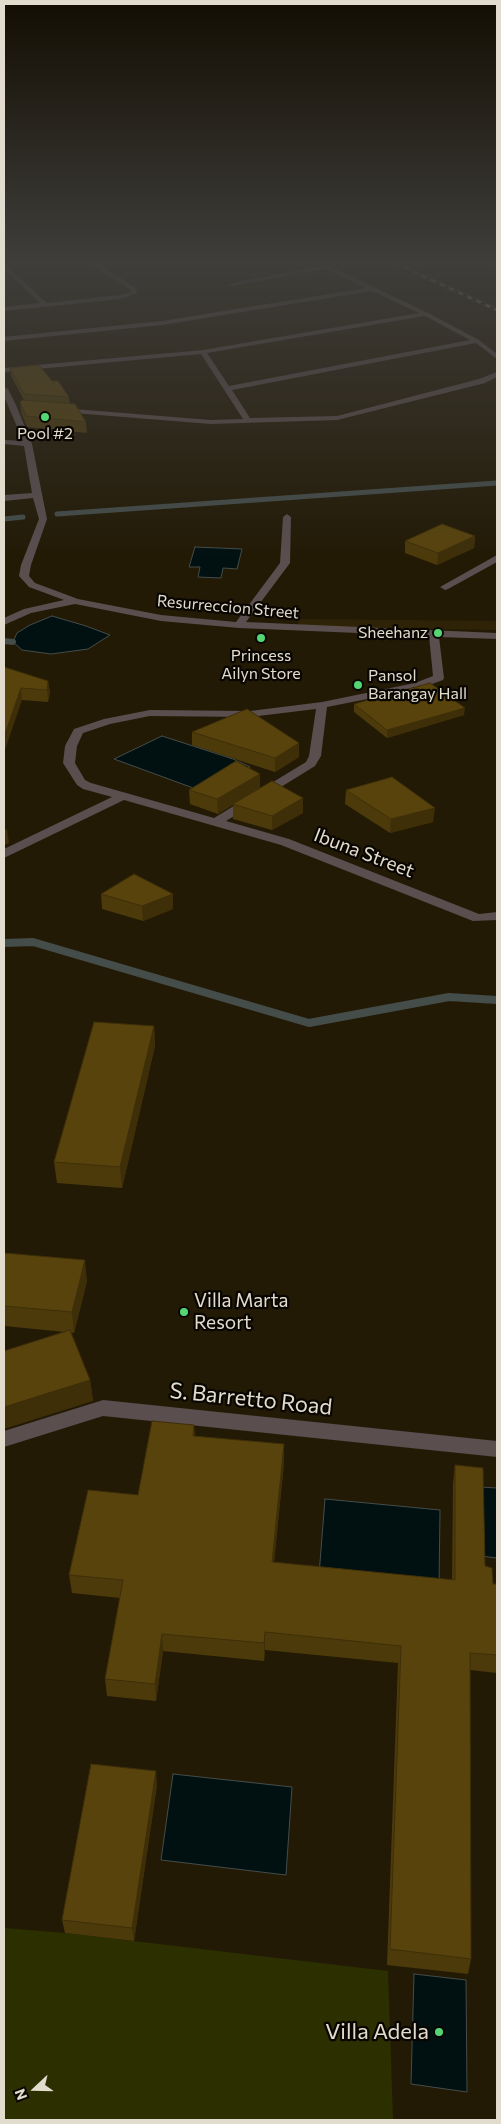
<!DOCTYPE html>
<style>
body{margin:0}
#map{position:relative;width:501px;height:2124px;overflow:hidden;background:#231a06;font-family:Commissioner,sans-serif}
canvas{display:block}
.frame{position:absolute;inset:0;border:5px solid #e2dccf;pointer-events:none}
.north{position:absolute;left:10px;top:2064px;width:50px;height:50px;-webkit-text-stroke:4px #090601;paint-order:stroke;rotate:249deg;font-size:14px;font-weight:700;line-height:20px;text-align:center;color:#e2dccf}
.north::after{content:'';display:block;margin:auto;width:18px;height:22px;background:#e2dccf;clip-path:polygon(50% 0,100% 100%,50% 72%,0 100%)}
</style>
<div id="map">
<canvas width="501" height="2124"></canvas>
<div class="frame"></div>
<div class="north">N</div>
</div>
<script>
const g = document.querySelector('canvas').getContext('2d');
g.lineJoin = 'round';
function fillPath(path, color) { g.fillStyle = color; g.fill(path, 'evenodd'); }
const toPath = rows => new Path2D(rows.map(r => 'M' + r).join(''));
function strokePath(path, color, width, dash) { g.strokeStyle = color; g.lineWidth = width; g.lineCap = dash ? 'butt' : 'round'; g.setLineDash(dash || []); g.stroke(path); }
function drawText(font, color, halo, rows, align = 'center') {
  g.font = font + ' Commissioner,sans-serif'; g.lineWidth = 4.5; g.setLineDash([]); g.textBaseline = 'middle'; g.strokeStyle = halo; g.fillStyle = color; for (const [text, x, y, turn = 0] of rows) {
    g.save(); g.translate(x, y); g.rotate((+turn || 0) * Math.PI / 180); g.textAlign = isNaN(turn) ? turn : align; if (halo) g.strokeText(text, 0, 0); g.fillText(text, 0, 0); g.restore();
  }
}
const built = toPath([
 [385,261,395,261,478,298,497,307,497,312],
 [298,619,497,621,497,630,298,627]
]);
const green = toPath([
 [4,1928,65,1933,388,1971,393,2120,4,2120]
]);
const water = toPath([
 [195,547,242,549,237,569,223,568,221,578,198,577,200,567,189,567,195,547],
 [52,616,86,626,110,635,88,649,51,654,22,650,13,642,17,633,30,625,52,616],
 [162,736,233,759,250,767,207,793,114,759,162,736],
 [480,1487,497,1488,497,1558,481,1556,480,1487],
 [325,1499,440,1510,439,1586,319,1575,325,1499],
 [173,1774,292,1787,286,1875,161,1860,173,1774],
 [414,1974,466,1980,467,2092,411,2084,414,1974]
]);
const streamFar2 = toPath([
 [57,514,497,483],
 [4,519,23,517]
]);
const streamFar1 = toPath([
 [4,641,13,642]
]);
const stream = toPath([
 [4,943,33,942,309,1023,449,997,497,1000]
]);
const minor = toPath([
 [86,261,94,261,136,288,137,293,121,299,4,311,4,307,40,303,4,269,4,264,47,303,120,295,131,292,131,290,86,261],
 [311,261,319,261,428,313,479,340,497,354,497,359,476,343,232,390,250,418,337,416,479,379,497,372,497,377,485,383,337,420,211,424,61,412,57,410,61,408,211,420,243,419,201,354,4,372,4,368,203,350,419,313,372,291,162,325,4,341,4,337,162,321,366,288,326,269,231,286,228,284,320,266,311,261],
 [425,316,470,340,229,386,207,353,425,316],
 [480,261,489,261,497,265,497,269,480,261],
 [4,387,8,389,16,405,32,444,47,519,31,565,29,576,35,583,78,599,161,615,236,622,280,563,283,517,287,514,291,517,290,563,246,622,497,633,497,639,439,637,444,678,443,680,418,689,327,707,321,756,315,766,226,821,289,839,479,914,497,912,497,920,473,921,281,845,124,800,4,858,4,849,112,797,83,789,77,785,63,763,65,746,74,729,104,719,150,710,250,711,322,702,415,683,433,676,429,636,239,628,161,621,75,604,31,613,4,625,4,618,24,609,64,600,29,587,19,576,21,565,39,519,33,498,4,501,4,495,32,493,24,446,4,444,4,440,23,441,4,396,4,387],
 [316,709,309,756,306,762,214,818,91,783,85,780,75,763,77,746,83,733,110,724,150,716,250,717,316,709],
 [497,555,497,562,448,589,445,590,440,587,497,555],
 [103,1400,497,1441,497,1457,103,1416,4,1447,4,1431,103,1400]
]);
const rail = toPath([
 [390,261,497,310]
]);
const wall = toPath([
 [10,368,52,381,69,397,70,404,86,422,87,433,27,427,21,412,20,402,24,400,11,376],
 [475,536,474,548,437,565,405,553,405,541],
 [4,667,48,681,50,693,48,702,22,700],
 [354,704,464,715,387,738,354,712],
 [192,732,299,743,299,757,275,772,192,745],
 [260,774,260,788,218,814,190,804,189,790],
 [346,790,433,822,390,833,345,804],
 [233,804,303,813,272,830,233,819],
 [101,894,173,909,143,921,102,909],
 [154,1026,155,1046,122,1188,57,1183,54,1162],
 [4,1253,87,1281,74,1333,70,1332,90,1380,93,1401,65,1332,4,1326],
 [194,1425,195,1437,284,1463,274,1562,452,1580,453,1484,455,1465,485,1566,493,1584,497,1584,497,1673,470,1670,471,1959,468,1974,387,1965,398,1663,265,1650,264,1661,163,1651,156,1701,107,1696,105,1679,120,1598,72,1593,69,1575,138,1495],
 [157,1785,134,1941,65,1933,62,1920]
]);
const shadedWall = toPath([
 [475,536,474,548,437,565,438,553],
 [48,681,50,693,48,702,47,690],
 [21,688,22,700,4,753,4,737],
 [465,708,464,715,387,738,387,730],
 [299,743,299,757,275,772,275,758],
 [260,774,260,788,218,814,217,799],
 [303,798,303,813,272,830,272,816],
 [435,808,433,822,390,833,391,819],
 [7,829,9,843,4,845,4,830],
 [173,894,173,909,143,921,142,906],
 [154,1026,155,1046,122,1188,120,1167],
 [85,1260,87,1281,74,1333,72,1312],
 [90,1380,93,1401,4,1429,4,1407],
 [194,1425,195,1444,193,1436],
 [284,1444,284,1463,272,1580,272,1562],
 [265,1632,265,1650,264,1661,264,1643],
 [162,1634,163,1651,156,1701,155,1684],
 [156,1771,157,1785,134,1941,132,1928]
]);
const building = toPath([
 [39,365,52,381,58,381,69,397,24,394,10,368,39,365],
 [23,400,75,404,86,422,26,416,20,402,23,400],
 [442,524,475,536,438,553,405,541,442,524],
 [4,667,48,681,47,690,21,688,4,737,4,667],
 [430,683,465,708,387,730,354,704,430,683],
 [247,709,299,743,275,758,192,732,247,709],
 [236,761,260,774,217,799,189,790,236,761],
 [392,777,435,808,391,819,346,790,392,777],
 [272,781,303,798,272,816,233,804,272,781],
 [134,874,173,894,142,906,101,894,134,874],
 [94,1022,154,1026,120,1167,54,1162,94,1022],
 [4,1253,85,1260,72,1312,4,1306,4,1253],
 [70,1330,90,1380,4,1407,4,1351,70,1330],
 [152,1421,194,1425,193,1436,284,1444,272,1562,455,1580,455,1465,483,1468,485,1566,492,1568,493,1584,497,1584,497,1655,470,1653,471,1959,390,1949,401,1646,265,1632,264,1643,162,1634,155,1684,105,1679,123,1580,69,1575,88,1490,138,1495,152,1421],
 [91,1764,156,1771,132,1928,62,1920,91,1764]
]);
const markers = [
 [45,417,5,"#53d673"],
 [438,633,5,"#53d673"],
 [261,638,5,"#53d673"],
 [358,685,5,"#53d673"],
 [184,1312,5,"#53d673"],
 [439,2032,5,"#53d673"]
];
const farPoinames = [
 ["Pool #2",45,434],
 ["Sheehanz",428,633,"right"],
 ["Princess",261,656],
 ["Ailyn Store",261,674],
 ["Pansol",368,676,"left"],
 ["Barangay Hall",368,694,"left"]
];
const farStreetnames = [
 ["Resurreccion Street",228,607,5]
];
const streetNames = [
 ["Ibuna Street",364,853,21]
];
const poiNames = [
 ["Villa Marta",194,1301],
 ["Resort",194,1323]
];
const nearStreetnames = [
 ["S. Barretto Road",251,1399,6]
];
const nearPoinames = [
 ["Villa Adela",429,2032]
];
fillPath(built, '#2f2307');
fillPath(green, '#2c3001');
fillPath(water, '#011011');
strokePath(water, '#444d4a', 1);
strokePath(streamFar2, '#444d4a', 5);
strokePath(streamFar1, '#444d4a', 6);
strokePath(stream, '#444d4a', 8);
fillPath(minor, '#5a4e4f');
strokePath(rail, '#928a7a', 2.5);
strokePath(rail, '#090601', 2, [5]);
fillPath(wall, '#4c3a0b');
fillPath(shadedWall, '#3e2f09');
fillPath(building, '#58430d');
strokePath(building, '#3e2f09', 1);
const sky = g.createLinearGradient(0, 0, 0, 559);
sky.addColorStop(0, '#130e03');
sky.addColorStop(0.47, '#3f3e3b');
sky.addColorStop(1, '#3f3e3b00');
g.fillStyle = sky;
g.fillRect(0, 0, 501, 559);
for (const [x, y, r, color] of markers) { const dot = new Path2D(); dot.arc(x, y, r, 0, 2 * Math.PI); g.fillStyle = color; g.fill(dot); strokePath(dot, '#090601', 2); }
drawText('16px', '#e2dccf', '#090601', farPoinames);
drawText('16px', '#e2dccf', '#090601', farStreetnames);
drawText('19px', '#e2dccf', '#090601', streetNames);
drawText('19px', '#e2dccf', '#090601', poiNames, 'left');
drawText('22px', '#e2dccf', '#090601', nearStreetnames);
drawText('22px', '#e2dccf', '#090601', nearPoinames, 'right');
</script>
